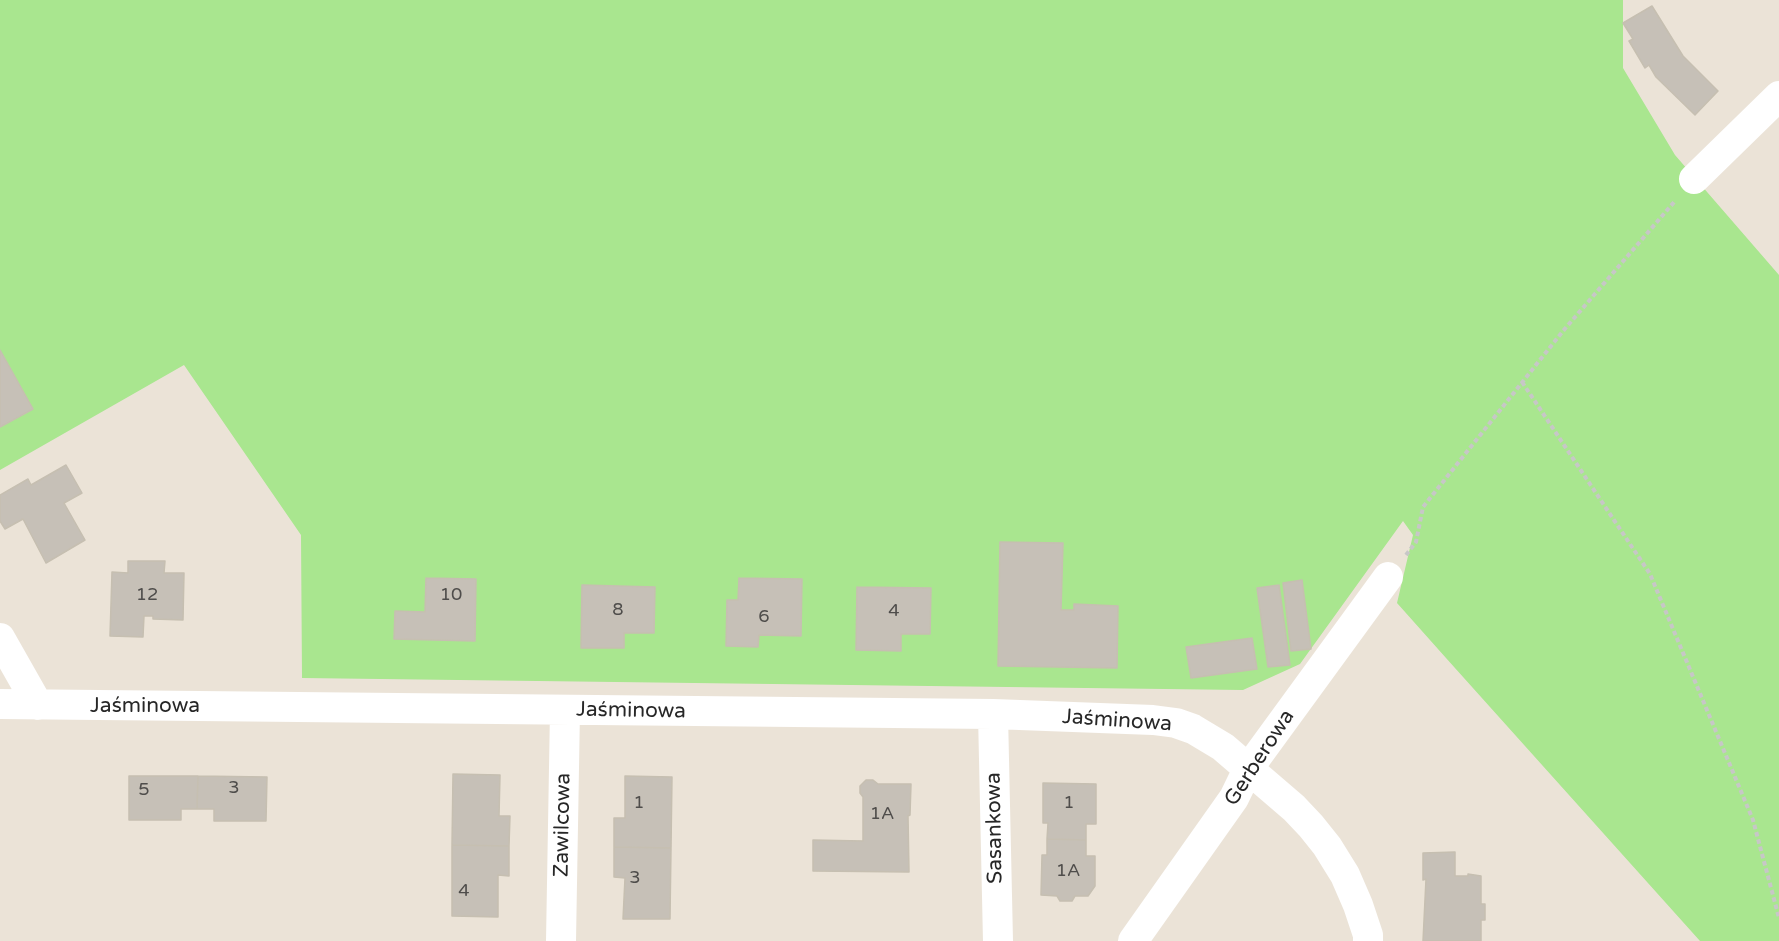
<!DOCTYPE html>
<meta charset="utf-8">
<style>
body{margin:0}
canvas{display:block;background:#ebe3d7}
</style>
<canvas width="1779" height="941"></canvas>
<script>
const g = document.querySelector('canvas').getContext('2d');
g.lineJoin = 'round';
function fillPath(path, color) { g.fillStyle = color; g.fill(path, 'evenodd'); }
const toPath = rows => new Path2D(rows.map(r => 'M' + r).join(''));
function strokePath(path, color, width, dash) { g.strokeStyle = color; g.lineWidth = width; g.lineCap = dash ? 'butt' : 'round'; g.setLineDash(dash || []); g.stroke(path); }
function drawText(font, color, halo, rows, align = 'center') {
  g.font = font + ' "Varela Round",sans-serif'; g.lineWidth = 4.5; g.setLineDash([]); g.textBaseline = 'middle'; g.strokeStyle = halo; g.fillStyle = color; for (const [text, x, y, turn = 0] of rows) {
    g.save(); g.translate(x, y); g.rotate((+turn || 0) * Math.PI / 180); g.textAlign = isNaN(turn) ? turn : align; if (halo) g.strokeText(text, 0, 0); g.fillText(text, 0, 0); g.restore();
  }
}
const green = toPath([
 [0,0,1623,0,1623,68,1675,155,1779,275,1779,941,1700,941,1446,658,1397,603,1413,535,1403,521,1300,664,1243,690,302,678,301,535,184,365,0,470]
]);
const building = toPath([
 [1652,6,1683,56,1718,91,1695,115,1656,77,1649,65,1645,68,1629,41,1633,39,1623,23,1652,6],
 [0,350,33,409,0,427,0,350],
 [66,465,82,493,64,503,85,540,46,563,23,519,5,529,0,521,0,495,28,479,31,485,66,465],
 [1000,542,1063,543,1061,610,1074,610,1074,604,1118,606,1117,668,998,666,1000,542],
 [128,561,165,561,164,573,184,573,183,620,153,619,153,616,144,616,143,637,110,636,112,572,128,573,128,561],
 [426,578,476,579,475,641,394,639,395,611,425,612,426,578],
 [739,578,802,579,801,636,759,635,758,647,726,646,727,600,738,600,739,578],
 [1302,580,1311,649,1291,651,1283,583,1302,580],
 [582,585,655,587,654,633,624,633,624,648,581,648,582,585],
 [1279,585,1290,665,1268,667,1257,588,1279,585],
 [857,587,931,588,930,634,901,634,901,651,856,650,857,587],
 [1252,638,1257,669,1191,678,1186,647,1252,638],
 [453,774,500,775,499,816,510,816,509,846,452,845,453,774],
 [129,776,198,776,197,809,181,809,181,820,129,820,129,776],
 [198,776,267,777,266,821,214,821,214,809,197,809,198,776],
 [625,776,672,777,671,848,614,847,614,818,625,818,625,776],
 [866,780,873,780,878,784,911,784,910,815,908,816,909,872,813,871,813,840,863,841,863,797,860,793,860,786,866,780],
 [1043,783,1096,784,1096,824,1086,824,1086,840,1047,839,1048,823,1043,823,1043,783],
 [1047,839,1086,840,1086,856,1095,856,1095,886,1088,896,1075,896,1072,901,1060,901,1057,896,1041,895,1042,855,1047,855,1047,839],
 [452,845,509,846,509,876,498,875,498,917,452,916,452,845],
 [614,847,671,848,670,919,623,919,625,878,614,877,614,847],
 [1455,852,1455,876,1468,876,1468,874,1481,876,1481,904,1485,904,1485,920,1481,920,1481,941,1423,941,1426,879,1423,880,1423,853,1455,852]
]);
const path = toPath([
 [1522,382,1650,574,1753,820,1779,918],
 [1406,555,1416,542,1423,507,1563,331,1675,201]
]);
const minor = toPath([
 [1694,179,1779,96],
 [0,638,38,705],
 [0,704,993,714,1153,720,1176,723,1193,729,1223,747,1294,808,1311,826,1327,846,1345,875,1358,905,1368,935,1368,941],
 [993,714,998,941],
 [561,941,565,710],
 [1133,941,1234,798,1248,769,1388,577]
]);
const numberNames = [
 ["12",147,595],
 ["10",451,595],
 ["8",618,610],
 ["4",894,611],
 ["6",764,617],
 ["3",234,788],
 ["5",144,790],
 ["1",639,803],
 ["1",1069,803],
 ["1A",882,814],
 ["1A",1068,871],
 ["3",635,878],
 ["4",464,891]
];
const streetNames = [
 ["Jaśminowa",145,706],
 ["Jaśminowa",631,711,1],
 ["Jaśminowa",1117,721,4],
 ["Gerberowa",1260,758,-57],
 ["Zawilcowa",563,825,-89],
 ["Sasankowa",995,828,-91]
];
fillPath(green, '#a9e68f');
fillPath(building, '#c6c0b7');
strokePath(building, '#c6bfb1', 1.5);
strokePath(path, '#c7c7c7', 4, [4.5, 3]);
strokePath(minor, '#fff', 30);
drawText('18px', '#4f4d4b', null, numberNames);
drawText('21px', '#272727', '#fff', streetNames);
</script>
